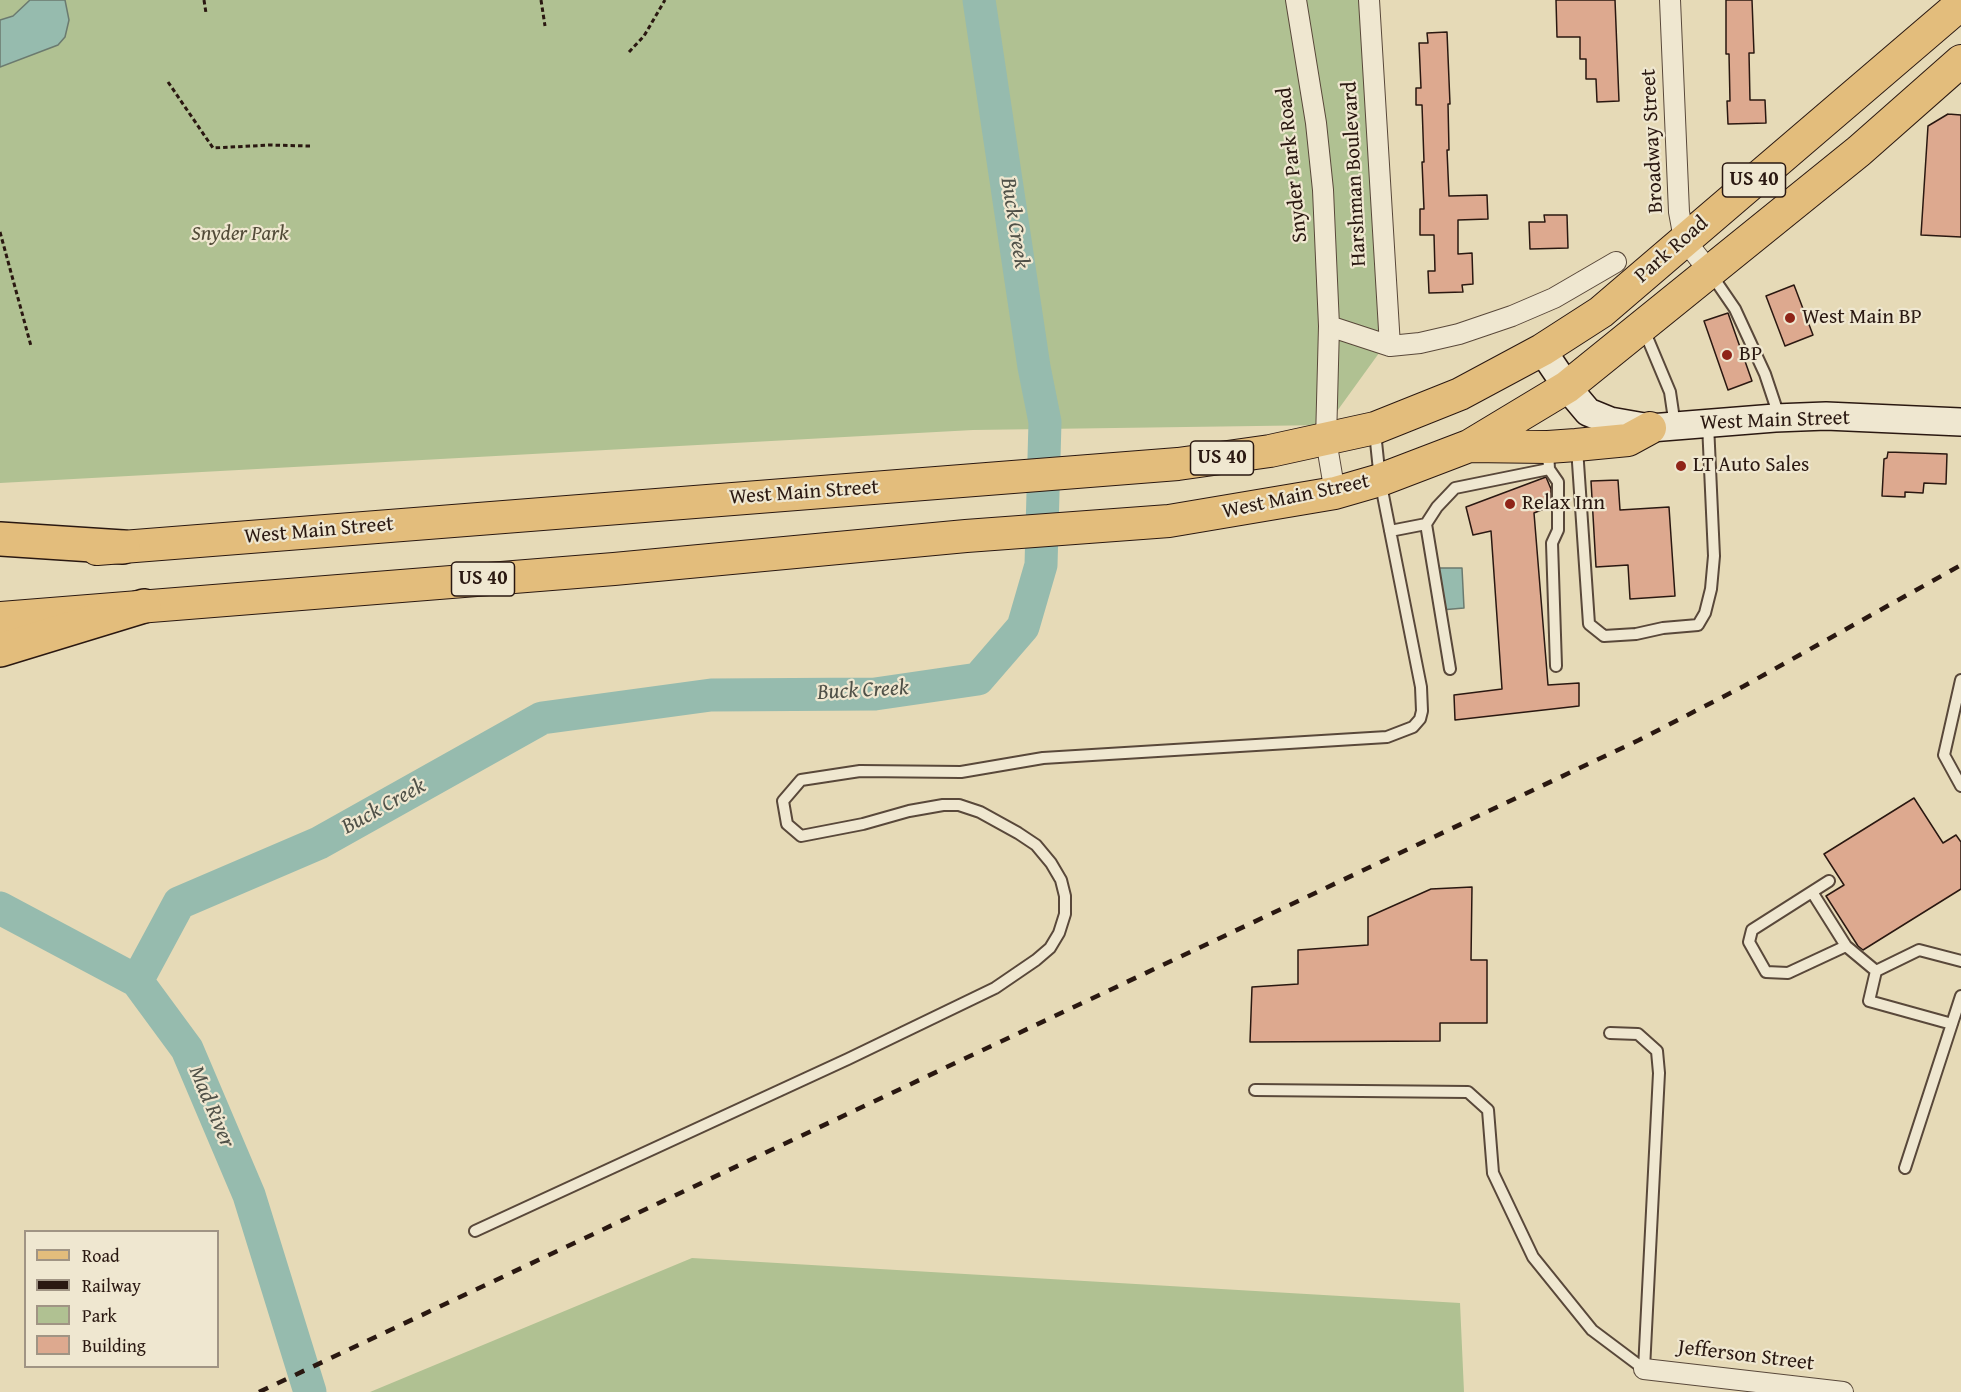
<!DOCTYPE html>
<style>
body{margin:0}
#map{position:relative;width:1961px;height:1392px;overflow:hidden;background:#e6dab7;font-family:"Gentium Book Plus",serif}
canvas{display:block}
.legend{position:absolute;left:24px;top:1230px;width:195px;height:138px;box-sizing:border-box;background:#efe7d0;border:2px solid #a09484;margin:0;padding:8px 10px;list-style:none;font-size:18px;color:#2a1811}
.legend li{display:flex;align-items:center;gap:12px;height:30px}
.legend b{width:30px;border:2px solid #a09484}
</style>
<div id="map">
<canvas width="1961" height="1392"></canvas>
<ul class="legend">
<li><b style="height:8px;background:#e3bd7c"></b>Road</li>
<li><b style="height:8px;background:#2a1811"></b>Railway</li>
<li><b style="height:16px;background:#b0c192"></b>Park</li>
<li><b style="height:16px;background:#dda98f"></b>Building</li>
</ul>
</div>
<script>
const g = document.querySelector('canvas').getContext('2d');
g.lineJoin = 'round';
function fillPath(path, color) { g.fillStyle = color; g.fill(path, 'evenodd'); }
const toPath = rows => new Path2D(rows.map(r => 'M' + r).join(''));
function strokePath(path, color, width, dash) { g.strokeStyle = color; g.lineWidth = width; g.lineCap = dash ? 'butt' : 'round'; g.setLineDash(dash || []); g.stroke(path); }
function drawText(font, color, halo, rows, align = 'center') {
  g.font = font + ' "Gentium Book Plus",serif'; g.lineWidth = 4.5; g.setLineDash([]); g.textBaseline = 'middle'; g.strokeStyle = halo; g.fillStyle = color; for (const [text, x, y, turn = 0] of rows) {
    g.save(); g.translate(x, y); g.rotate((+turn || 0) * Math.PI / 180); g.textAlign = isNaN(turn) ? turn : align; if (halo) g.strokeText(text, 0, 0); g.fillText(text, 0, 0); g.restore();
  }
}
const green = toPath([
 [0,0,1369,0,1387,342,1327,425,973,430,0,483],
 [692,1258,1460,1303,1464,1392,370,1392]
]);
const water = toPath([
 [30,0,65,0,69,20,65,37,58,45,0,67,0,20,13,16,30,0],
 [1433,568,1462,568,1464,608,1441,610,1433,568]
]);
const river = toPath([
 [0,908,137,981,187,1049,249,1195,310,1392],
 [137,981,179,903,319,843,542,718,711,695,875,694,978,679,1023,627,1041,565,1045,422,1034,367,979,0]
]);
const building = toPath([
 [1556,0,1615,0,1619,101,1597,102,1596,79,1586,79,1586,59,1580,59,1580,37,1557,37,1556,0],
 [1726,0,1752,0,1754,53,1749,53,1750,100,1765,100,1766,123,1728,124,1727,101,1730,101,1729,54,1726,54,1726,0],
 [1447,32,1450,104,1448,104,1449,150,1447,150,1449,196,1487,195,1488,219,1458,220,1458,254,1472,253,1473,284,1462,285,1463,292,1429,293,1428,271,1435,271,1434,235,1420,235,1420,209,1424,209,1422,162,1424,162,1422,105,1416,105,1416,88,1421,88,1419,43,1428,43,1427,33,1447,32],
 [1948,114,1961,115,1961,237,1921,235,1928,126,1948,114],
 [1544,215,1567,215,1568,248,1530,249,1529,222,1545,222,1544,215],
 [1794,285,1813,335,1785,346,1766,296,1794,285],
 [1728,313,1752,381,1728,390,1704,321,1728,313],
 [1888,452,1947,454,1946,484,1924,483,1923,493,1905,492,1905,497,1882,496,1884,459,1887,458,1888,452],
 [1546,477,1551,489,1551,506,1534,513,1548,685,1579,683,1579,706,1455,720,1454,695,1502,689,1491,531,1473,535,1466,507,1546,477],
 [1618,480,1620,510,1669,507,1675,596,1630,599,1628,565,1596,567,1591,481,1618,480],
 [1914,798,1943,843,1956,835,1961,842,1961,889,1863,950,1858,946,1826,896,1844,885,1824,854,1914,798],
 [1472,887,1471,960,1487,960,1487,1023,1440,1023,1440,1041,1250,1042,1252,987,1298,984,1298,950,1368,945,1368,917,1431,889,1472,887]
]);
const path = toPath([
 [204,0,206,13],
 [541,0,545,26],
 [629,52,644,36,665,0],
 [168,82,213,148,270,145,310,146],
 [0,232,31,346]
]);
const lane = toPath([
 [1711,274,1735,309,1765,374,1779,416],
 [1644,330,1670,392,1675,426],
 [1577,448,1589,624,1604,636,1636,634,1663,628,1698,625,1705,613,1711,589,1714,556,1708,424],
 [1549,469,1558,482,1558,530,1552,543,1556,666],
 [1426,524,1450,669],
 [1390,531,1426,524,1437,507,1455,488,1549,469,1548,451],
 [1961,680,1944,755,1961,786],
 [1829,881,1752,930,1749,942,1766,972,1788,973,1846,946,1876,971,1869,1001,1952,1024],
 [1812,892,1846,946],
 [1876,971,1919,950,1961,961],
 [1610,1033,1638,1034,1657,1051,1659,1073,1644,1369],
 [1255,1090,1468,1092,1488,1110,1493,1173,1533,1257,1592,1330,1644,1369],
 [1905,1168,1961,996],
 [475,1231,848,1059,995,988,1036,960,1050,948,1059,933,1065,914,1065,896,1061,880,1051,863,1036,845,1018,833,980,812,959,805,943,805,909,811,863,824,801,836,787,824,783,801,801,780,860,771,961,772,1043,758,1387,737,1413,727,1420,719,1422,711,1421,687,1380,480,1375,432]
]);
const street = toPath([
 [1296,0,1316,123,1323,190,1329,326,1326,440,1335,493],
 [1369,0,1390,346],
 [1670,0,1679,212,1684,239,1709,271],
 [1329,326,1390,346,1420,343,1459,334,1512,316,1554,298,1616,262],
 [1644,1369,1843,1392]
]);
const secondary = toPath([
 [1542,350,1567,387,1588,412,1610,421,1650,428,1775,418,1826,416,1961,422]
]);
const primary = toPath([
 [1469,446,1548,447,1576,445,1628,440,1650,428],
 [97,549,1178,464,1270,451,1375,428,1460,394,1542,350,1601,312,1961,4],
 [0,618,614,569,966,536,1169,521,1335,493,1380,480,1469,446,1567,387,1859,151,1961,61]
]);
const highway = toPath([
 [0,539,123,547],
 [0,650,144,606]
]);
const rail = toPath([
 [259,1392,1639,740,1744,686,1961,565]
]);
const markers = [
 [1790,318,6,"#8f2418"],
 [1727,355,6,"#8f2418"],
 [1681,466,6,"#8f2418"],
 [1510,504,6,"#8f2418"]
];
const shields = [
 [1754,180,63],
 [1222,458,63],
 [483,579,63]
];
const shieldNames = [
 ["US 40",1754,180],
 ["US 40",1222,458],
 ["US 40",483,579]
];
const streetNames = [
 ["Broadway Street",1653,141,-93],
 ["Snyder Park Road",1293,165,-96],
 ["Harshman Boulevard",1355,174,-93],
 ["Park Road",1672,250,-41],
 ["West Main Street",1775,421,-2],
 ["West Main Street",804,493,-4],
 ["West Main Street",1296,497,-12],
 ["West Main Street",319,531,-5],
 ["Jefferson Street",1746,1356,7]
];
const parkNames = [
 ["Snyder Park",240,235]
];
const poiNames = [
 ["West Main BP",1802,318],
 ["BP",1739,355],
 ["LT Auto Sales",1693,466],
 ["Relax Inn",1522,504]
];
const waterNames = [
 ["Buck Creek",1014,223,81],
 ["Buck Creek",863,691,-3],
 ["Buck Creek",384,807,-29],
 ["Mad River",211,1107,67]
];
fillPath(green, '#b0c192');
fillPath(water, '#96bbae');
strokePath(water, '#6b7a6f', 1.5);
strokePath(river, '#96bbae', 33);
fillPath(building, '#dda98f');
strokePath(building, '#2a1811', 1.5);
strokePath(lane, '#59483a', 14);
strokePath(street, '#59483a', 22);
strokePath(secondary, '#2a1811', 30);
strokePath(primary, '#2a1811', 34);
strokePath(highway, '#2a1811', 36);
strokePath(path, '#2a1811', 3, [4.5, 3]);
strokePath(lane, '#efe7d0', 10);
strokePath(street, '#efe7d0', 20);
strokePath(secondary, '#efe7d0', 27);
strokePath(primary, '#e3bd7c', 32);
strokePath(highway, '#e3bd7c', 33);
strokePath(rail, '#2a1811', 4.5, [10, 10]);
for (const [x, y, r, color] of markers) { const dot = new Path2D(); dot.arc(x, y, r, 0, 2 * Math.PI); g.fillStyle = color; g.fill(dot); strokePath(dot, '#efe7d0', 2); }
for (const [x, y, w] of shields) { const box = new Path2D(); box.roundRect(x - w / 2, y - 17, w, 34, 4.5); g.fillStyle = '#efe7d0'; g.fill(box); strokePath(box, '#2a1811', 1.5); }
drawText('bold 20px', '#2a1811', null, shieldNames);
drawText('21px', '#2a1811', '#efe7d0', streetNames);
drawText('italic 21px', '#524b38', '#efe7d0', parkNames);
drawText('21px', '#2a1811', '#efe7d0', poiNames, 'left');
drawText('italic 22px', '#505148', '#efe7d0', waterNames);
</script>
